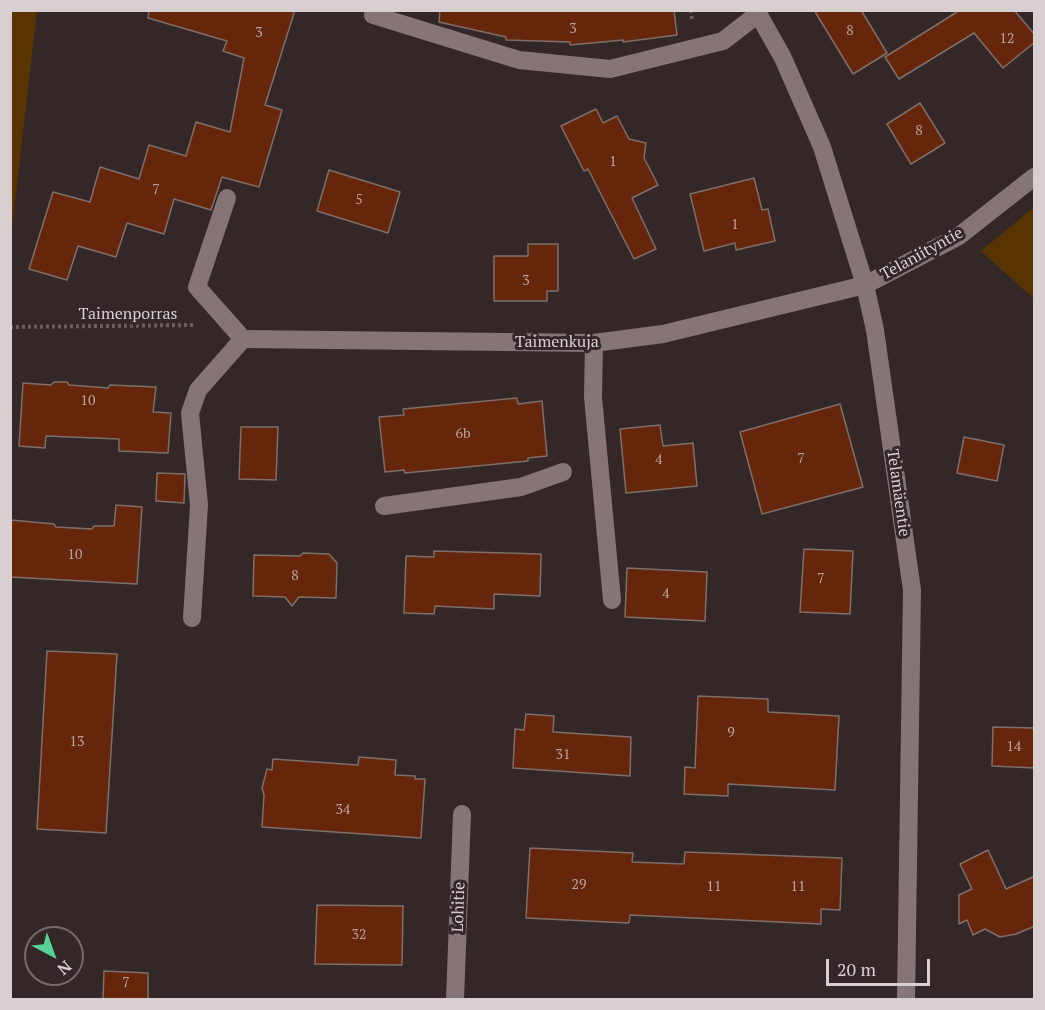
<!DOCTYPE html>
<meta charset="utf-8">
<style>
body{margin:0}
#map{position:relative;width:1045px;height:1010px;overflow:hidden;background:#342728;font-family:"PT Serif",serif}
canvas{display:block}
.frame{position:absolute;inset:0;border:12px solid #d8cfd0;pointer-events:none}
.north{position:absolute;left:24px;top:926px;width:60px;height:60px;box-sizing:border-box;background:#342728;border:2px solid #766a6b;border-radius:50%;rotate:139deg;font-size:16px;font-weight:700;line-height:24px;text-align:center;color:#d8cfd0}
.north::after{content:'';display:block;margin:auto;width:21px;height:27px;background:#54d395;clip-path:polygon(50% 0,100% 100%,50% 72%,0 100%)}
.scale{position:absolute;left:826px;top:959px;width:104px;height:27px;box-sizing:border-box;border:3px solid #d8cfd0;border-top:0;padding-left:8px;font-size:18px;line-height:21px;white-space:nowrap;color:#d8cfd0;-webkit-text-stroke:4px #342728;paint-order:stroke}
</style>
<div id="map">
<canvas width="1045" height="1010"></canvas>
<div class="frame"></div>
<div class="north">N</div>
<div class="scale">20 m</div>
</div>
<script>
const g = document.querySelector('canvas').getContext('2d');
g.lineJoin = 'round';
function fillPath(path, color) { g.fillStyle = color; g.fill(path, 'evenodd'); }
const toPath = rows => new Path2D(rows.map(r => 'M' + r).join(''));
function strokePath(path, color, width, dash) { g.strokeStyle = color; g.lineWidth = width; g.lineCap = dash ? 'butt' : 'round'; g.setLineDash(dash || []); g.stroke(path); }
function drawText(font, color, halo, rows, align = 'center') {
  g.font = font + ' "PT Serif",serif'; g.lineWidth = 6; g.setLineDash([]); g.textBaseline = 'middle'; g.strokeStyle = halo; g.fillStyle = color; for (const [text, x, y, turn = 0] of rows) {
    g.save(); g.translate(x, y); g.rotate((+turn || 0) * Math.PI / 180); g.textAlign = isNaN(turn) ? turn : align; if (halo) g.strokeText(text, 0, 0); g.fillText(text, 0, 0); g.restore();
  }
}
const green = toPath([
 [11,10,37,11,11,237,10,11],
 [1034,207,1034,299,981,251]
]);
const building = toPath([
 [149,10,295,10,265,105,282,110,259,187,222,177,211,210,174,199,164,234,127,223,116,257,78,246,67,280,29,269,53,192,90,202,100,167,139,179,149,145,186,156,196,122,230,132,244,58,223,51,227,41,148,18,149,10],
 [440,10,674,10,677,35,623,42,623,40,570,45,570,42,506,40,506,37,439,22,440,10],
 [814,10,861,10,887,53,853,74,814,10],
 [956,10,1014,10,1035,35,1035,42,1003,68,974,33,899,79,885,57,957,12,956,10],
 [920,103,945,143,911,164,887,124,920,103],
 [596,109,603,123,617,116,629,139,646,143,644,158,658,185,632,198,656,249,634,259,588,169,584,171,561,126,596,109],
 [329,170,400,192,388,233,317,211,329,170],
 [754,178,762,210,768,209,775,241,736,250,735,243,704,251,690,194,754,178],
 [528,244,558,244,558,291,547,291,547,301,494,301,494,256,528,256,528,244],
 [54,382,67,382,69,385,108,388,110,385,156,387,153,412,171,413,168,453,119,451,119,439,46,436,45,448,19,446,23,383,51,385,54,382],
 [517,398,518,404,542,401,547,456,528,458,528,461,405,473,404,470,385,472,379,417,404,415,403,409,517,398],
 [840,404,863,487,762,514,740,432,840,404],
 [660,425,663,446,693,443,697,486,626,493,620,429,660,425],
 [241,427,278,427,276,480,239,479,241,427],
 [964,437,1004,445,997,481,957,473,964,437],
 [157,473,185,474,184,503,156,501,157,473],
 [116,505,142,507,137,584,10,577,11,520,54,524,56,527,92,529,94,526,114,526,116,505],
 [804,549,853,551,850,614,800,612,804,549],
 [434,551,541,554,540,596,494,594,494,609,435,606,434,614,404,613,406,556,434,557,434,551],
 [303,553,329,554,337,563,336,598,299,597,292,606,285,597,253,596,254,555,300,556,303,553],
 [627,568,707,572,705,621,625,617,627,568],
 [47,651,117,654,106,833,37,829,47,651],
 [698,696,768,699,768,712,839,716,835,790,728,784,728,796,684,794,685,767,695,768,698,696],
 [526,714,554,716,553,732,631,737,630,776,513,768,515,729,524,730,526,714],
 [993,727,1035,728,1035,768,992,766,993,727],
 [359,757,396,760,395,775,415,776,415,779,425,779,421,838,262,827,264,795,262,788,267,769,272,770,273,759,358,765,359,757],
 [530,848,633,853,632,862,684,864,685,852,842,858,840,910,821,909,821,924,630,915,629,923,526,918,530,848],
 [988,850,1006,889,1035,876,1035,926,1016,934,1000,937,985,929,973,935,967,920,959,924,959,895,972,889,960,864,988,850],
 [317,905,403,906,402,965,315,964,317,905],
 [104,971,148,973,148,999,103,999,104,971]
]);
const path = toPath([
 [691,10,692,22],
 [10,327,194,325]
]);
const service = toPath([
 [373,15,519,60,610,69,723,41,758,14],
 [594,343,593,397,612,600],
 [384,506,521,487,563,472],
 [192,618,199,505,190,413,198,390,243,339,197,287,227,198]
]);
const minor = toPath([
 [756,10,783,58,822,147,865,285,875,330,912,590,906,1000],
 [243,339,594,343,663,334,865,285,959,236,1034,177],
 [455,1000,462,814]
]);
const numberNames = [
 ["3",573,29],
 ["8",850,31],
 ["3",259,33],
 ["12",1007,39],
 ["8",919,131],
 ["1",613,162],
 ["7",156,190],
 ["5",359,200],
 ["1",735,225],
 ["3",526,281],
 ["10",88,401],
 ["6b",463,434],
 ["7",801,459],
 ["4",659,460],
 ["10",75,555],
 ["8",295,576],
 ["7",821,579],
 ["4",666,594],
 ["9",731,733],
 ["13",77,742],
 ["14",1014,747],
 ["31",563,755],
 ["34",343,810],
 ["29",579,885],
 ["11",714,887],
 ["11",798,887],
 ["32",359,935],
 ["7",126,983]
];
const streetNames = [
 ["Telaniityntie",922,254,-29],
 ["Taimenporras",128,314],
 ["Taimenkuja",557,342],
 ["Telamäentie",898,493,82],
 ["Lohitie",459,907,-88]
];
fillPath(green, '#583500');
fillPath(building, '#65260c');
strokePath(building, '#7e6f6a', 1.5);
strokePath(path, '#695d5e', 4, [3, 3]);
strokePath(service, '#857577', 18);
strokePath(minor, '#857577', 18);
drawText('14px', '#bba59f', null, numberNames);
drawText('16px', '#d8cfd0', '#342728', streetNames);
</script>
